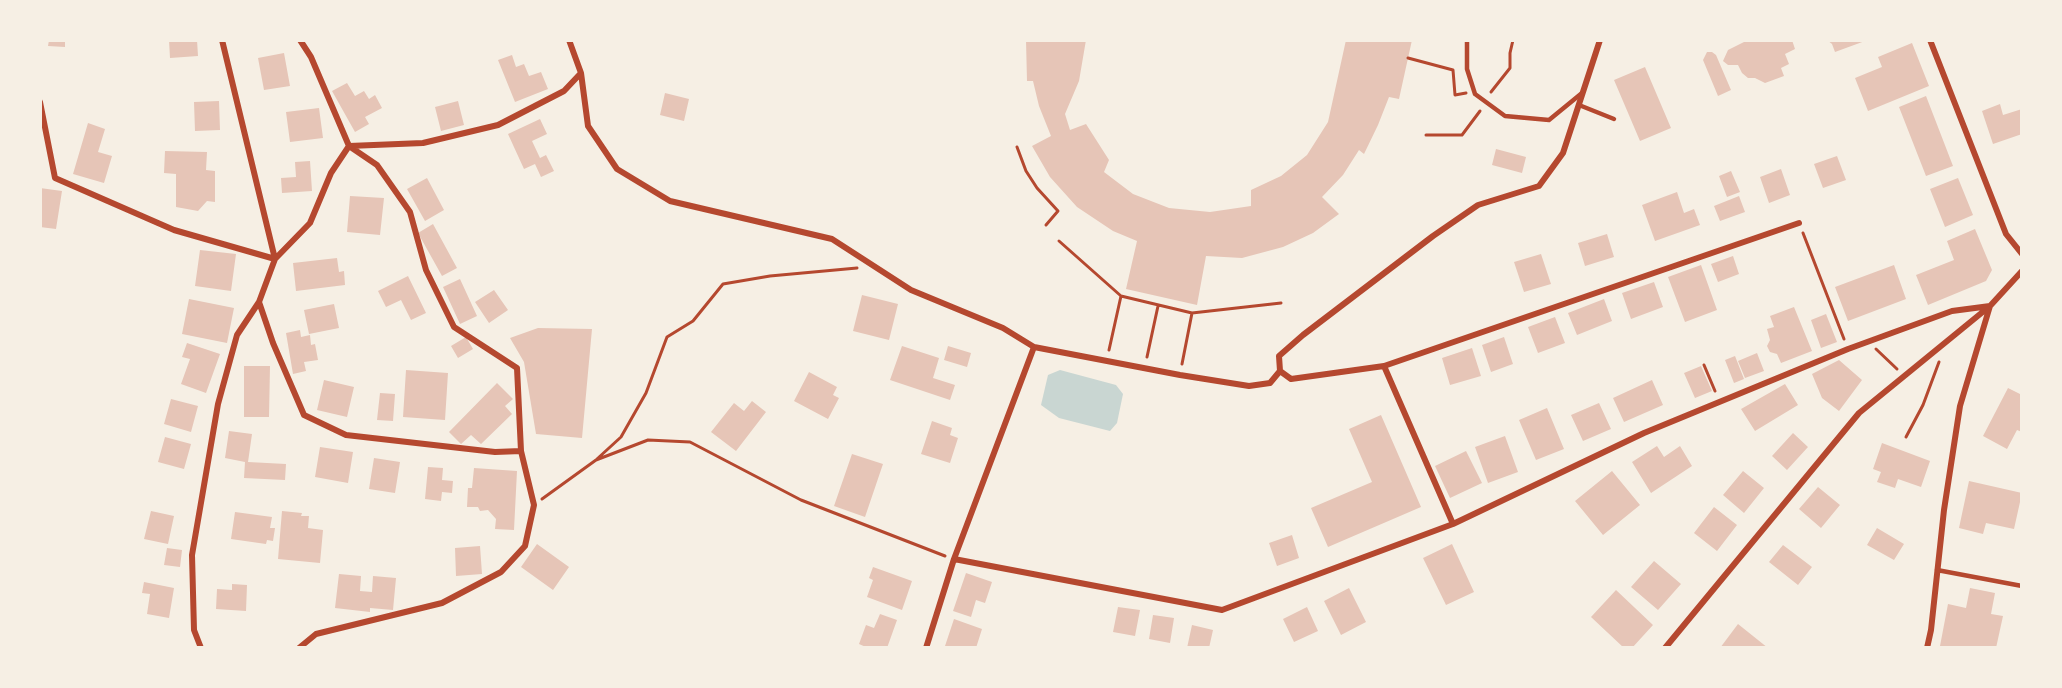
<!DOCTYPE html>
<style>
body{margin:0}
#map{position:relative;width:2062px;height:688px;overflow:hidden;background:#f6efe4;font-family:Overpass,sans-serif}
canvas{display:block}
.frame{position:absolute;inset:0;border:42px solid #f6efe4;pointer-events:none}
</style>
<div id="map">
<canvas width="2062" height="688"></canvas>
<div class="frame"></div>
</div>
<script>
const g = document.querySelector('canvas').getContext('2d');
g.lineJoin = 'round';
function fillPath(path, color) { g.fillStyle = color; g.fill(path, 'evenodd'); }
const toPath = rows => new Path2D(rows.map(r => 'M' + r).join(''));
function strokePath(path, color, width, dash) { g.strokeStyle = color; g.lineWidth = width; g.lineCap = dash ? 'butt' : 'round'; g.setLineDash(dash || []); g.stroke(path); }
const water = toPath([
 [1060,370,1116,385,1123,394,1117,423,1110,431,1059,418,1041,405,1048,375]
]);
const building = toPath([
 [49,40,65,40,65,47,48,46],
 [169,40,197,40,198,56,170,58],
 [1026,40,1086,40,1079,81,1065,114,1070,130,1086,124,1109,160,1104,172,1133,194,1169,208,1210,212,1251,206,1251,190,1281,176,1307,155,1328,122,1346,40,1412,40,1399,99,1389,97,1378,125,1364,154,1359,150,1343,175,1322,197,1339,214,1313,233,1283,247,1242,258,1206,256,1197,305,1126,289,1137,241,1113,231,1077,207,1050,177,1032,146,1051,136,1039,106,1033,81,1027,81],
 [1748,40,1792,40,1795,49,1785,54,1789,64,1781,68,1784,76,1765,83,1755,78,1748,78,1742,73,1738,65,1728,65,1723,61,1728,50],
 [1827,40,1865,40,1865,41,1835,52,1832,44],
 [1912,43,1929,86,1868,111,1855,78,1882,67,1878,57],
 [1707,52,1712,52,1716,55,1731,90,1718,96,1703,60],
 [284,53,290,86,264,90,258,58],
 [512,55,516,67,524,64,529,76,541,72,548,89,515,102,498,60],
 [1645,67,1671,128,1640,141,1614,80],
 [347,83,355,96,364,91,369,99,375,95,382,108,365,117,369,124,355,132,332,91],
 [665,93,689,99,684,121,660,115],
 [1926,96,1953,166,1926,176,1899,107],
 [219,101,220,130,195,131,194,102],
 [458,101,464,125,441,131,435,107],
 [2000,104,2003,115,2022,109,2022,134,1993,144,1982,111],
 [319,108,323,138,290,142,286,112],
 [540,119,547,134,532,141,540,158,546,155,554,171,541,177,535,164,524,169,508,134],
 [88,123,105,129,98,152,112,156,104,183,73,174],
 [1496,149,1526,157,1522,173,1492,165],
 [165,151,207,152,206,170,215,171,215,202,207,201,198,211,176,207,176,174,164,173],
 [1837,156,1846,180,1823,188,1814,164],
 [310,161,312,191,282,193,281,178,296,177,295,162],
 [1781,169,1790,195,1769,203,1760,177],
 [1731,171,1740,192,1727,197,1719,176],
 [427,178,444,210,425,221,407,189],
 [1958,178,1973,215,1945,227,1930,189],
 [40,188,62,191,56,229,40,227],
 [1677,192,1684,213,1694,209,1700,225,1655,241,1642,205],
 [350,196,384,198,380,235,347,232],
 [1739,196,1745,212,1720,221,1714,206],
 [433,224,457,268,442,276,418,233],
 [1975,229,1992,270,1986,281,1928,305,1916,275,1954,260,1947,241],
 [1607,234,1614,257,1585,266,1578,243],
 [200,250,236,254,231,291,195,286],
 [1541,254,1551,284,1524,292,1514,262],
 [1733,256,1739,274,1718,282,1711,264],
 [337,258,339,272,344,271,345,285,296,291,293,263],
 [1701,265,1717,310,1685,322,1668,277],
 [1894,265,1906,299,1848,321,1835,287],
 [408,276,426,313,411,320,401,300,386,307,378,291],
 [460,279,477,316,460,324,443,287],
 [1654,282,1663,307,1631,319,1622,293],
 [494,290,508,310,489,323,475,302],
 [862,295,898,304,889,340,853,331],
 [189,299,234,308,227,343,182,334],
 [1604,299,1612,321,1577,335,1568,313],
 [334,304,339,328,309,334,304,310],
 [1794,307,1812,351,1781,363,1777,354,1770,352,1767,346,1770,340,1767,329,1774,327,1770,316],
 [1826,314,1837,342,1821,348,1811,320],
 [1555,317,1565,343,1538,353,1528,327],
 [538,328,592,329,582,438,536,434,524,362,510,338],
 [300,330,301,337,310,335,311,345,315,344,318,360,304,362,306,371,293,374,286,333],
 [466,337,473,349,458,358,451,346],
 [1504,337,1513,364,1491,372,1482,345],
 [187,343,220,354,206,393,181,384,190,359,182,357],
 [902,346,939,358,933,378,955,385,950,400,890,380],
 [948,346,971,353,967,367,944,360],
 [1472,348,1481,376,1450,385,1442,358],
 [1757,353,1764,371,1745,378,1738,361],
 [1735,356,1744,379,1734,383,1725,360],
 [1839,360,1862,380,1839,411,1822,398,1812,374],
 [244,366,270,366,269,417,244,417],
 [1701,366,1712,391,1695,398,1684,373],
 [406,370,448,373,445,420,403,417],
 [809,372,837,387,833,395,839,398,828,419,794,401],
 [324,380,354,387,347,417,317,410],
 [1652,380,1663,405,1624,422,1613,398],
 [497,383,513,399,505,406,512,414,481,444,471,435,461,444,449,432],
 [1785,384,1798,405,1755,431,1741,409],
 [2008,388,2022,395,2022,432,2017,430,2007,449,1983,436],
 [380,393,395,394,393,421,377,420],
 [171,399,198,406,191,432,164,424],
 [752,401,766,412,736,451,711,432,734,403,744,411],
 [1599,403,1611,429,1583,441,1571,415],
 [1547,408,1564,449,1536,460,1519,420],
 [1381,415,1421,507,1328,547,1311,508,1372,482,1349,429],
 [932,421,952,428,950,435,958,438,950,463,921,454],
 [229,431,252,434,248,462,286,464,285,480,244,478,245,462,225,458],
 [1793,433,1808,447,1787,470,1772,456],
 [1505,436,1518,472,1488,483,1475,447],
 [165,437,191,444,184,469,158,462],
 [1882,443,1930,461,1921,487,1898,479,1895,488,1877,482,1881,472,1873,469],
 [1657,446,1664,457,1680,446,1692,466,1651,493,1632,462],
 [320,447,353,452,348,483,315,477],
 [1466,451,1482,483,1450,498,1435,466],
 [852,454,883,464,865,517,834,506],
 [374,458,400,462,395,493,369,489],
 [428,467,443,468,442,480,453,481,452,493,442,492,441,501,425,499],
 [474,468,517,471,514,530,495,529,496,519,488,510,480,511,478,507,467,507,468,488,472,488],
 [1612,471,1640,505,1603,535,1575,501],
 [1743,471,1764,488,1744,513,1723,495],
 [1969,481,2022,493,2014,529,1986,523,1983,534,1959,528],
 [1818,487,1840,505,1821,528,1799,509],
 [1714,507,1737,525,1717,551,1694,533],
 [151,511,174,516,168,544,144,539],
 [282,511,302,513,301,516,309,516,308,528,323,530,320,563,278,559],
 [235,512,272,517,270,528,275,528,273,541,267,540,266,544,231,539],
 [1877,528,1904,544,1894,560,1867,545],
 [1292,535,1299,558,1277,566,1269,543],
 [537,544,569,567,553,590,521,567],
 [1452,544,1474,592,1446,605,1423,558],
 [1783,545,1812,567,1798,585,1769,562],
 [480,546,482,574,456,576,455,548],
 [167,548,182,550,180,567,164,565],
 [1654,561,1681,584,1658,610,1631,587],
 [873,567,912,581,902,610,867,597,873,580,869,578],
 [966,573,992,582,985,603,976,600,971,617,953,611],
 [339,574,361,576,360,591,372,592,373,576,396,578,393,610,370,608,370,612,335,608],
 [144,582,174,588,169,618,147,614,150,594,142,593],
 [232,584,247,585,246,611,216,609,217,589,232,590],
 [1349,588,1366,622,1341,635,1324,601],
 [1970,588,1995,593,1991,614,2003,616,1996,648,1940,646,1948,604,1966,608],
 [1616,590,1653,625,1632,648,1624,648,1591,617],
 [1118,607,1140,610,1135,636,1113,632],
 [1307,607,1318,631,1294,642,1283,619],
 [880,614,897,620,887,648,868,648,859,644,866,625,874,628],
 [1153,615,1174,618,1170,643,1149,639],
 [954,619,982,629,976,648,945,646],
 [1738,624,1768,648,1720,648],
 [1192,625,1213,630,1209,648,1187,648]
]);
const path = toPath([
 [1408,58,1453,70,1455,95,1466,93],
 [1491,92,1510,68,1510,53,1513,40],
 [1426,135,1462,135,1480,111],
 [1017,147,1026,171,1037,188,1058,211,1046,225],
 [1803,233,1844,339],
 [1059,241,1121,296,1192,313,1281,303],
 [1876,349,1897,369],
 [1109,350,1121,296],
 [1147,357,1158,306],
 [1182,364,1192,313],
 [1704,365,1715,391],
 [1906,437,1923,405,1939,362],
 [597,459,621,437,646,393,667,337,693,321,723,284,770,276,857,268],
 [542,499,596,460,648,440,690,442,801,500,945,556]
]);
const service = toPath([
 [1467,40,1467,69,1475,94,1505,116,1549,120,1582,93],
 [1579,105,1614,119],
 [1937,570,2022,586]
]);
const minor = toPath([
 [300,40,311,57,349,146],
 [1930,40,2006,234,2022,254],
 [581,73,588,126,617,169,670,201,832,239,911,290,1003,328,1034,347,1180,375,1249,386,1270,383,1280,371,1279,356,1303,335,1433,236,1478,205,1539,186,1563,153,1600,40],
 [40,102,55,178,174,230,275,259,222,40],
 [349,146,423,143,498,125,564,91,581,73,569,40],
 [259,302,273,343,304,415,346,435,495,452,521,451],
 [1384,366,1453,524],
 [1280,371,1291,379,1384,366,1799,223],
 [954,559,1222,610,1453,524,1644,433,1848,349,1952,311,1990,306],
 [201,648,194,630,192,555,218,404,237,335,259,302,275,259,310,223,331,173,349,146],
 [299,648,316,634,442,603,501,572,525,546,534,505,521,451,517,368,454,327,426,270,410,212,377,165,349,146],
 [926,648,954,559,1034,347],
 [1665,648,1859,413,1990,306],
 [1927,648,1931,630,1944,510,1960,406,1990,306,2022,271]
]);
fillPath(water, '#c9d6d2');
fillPath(building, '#e6c5b7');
strokePath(path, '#b5482f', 3);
strokePath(service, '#b5482f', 4.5);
strokePath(minor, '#b5482f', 6);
</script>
